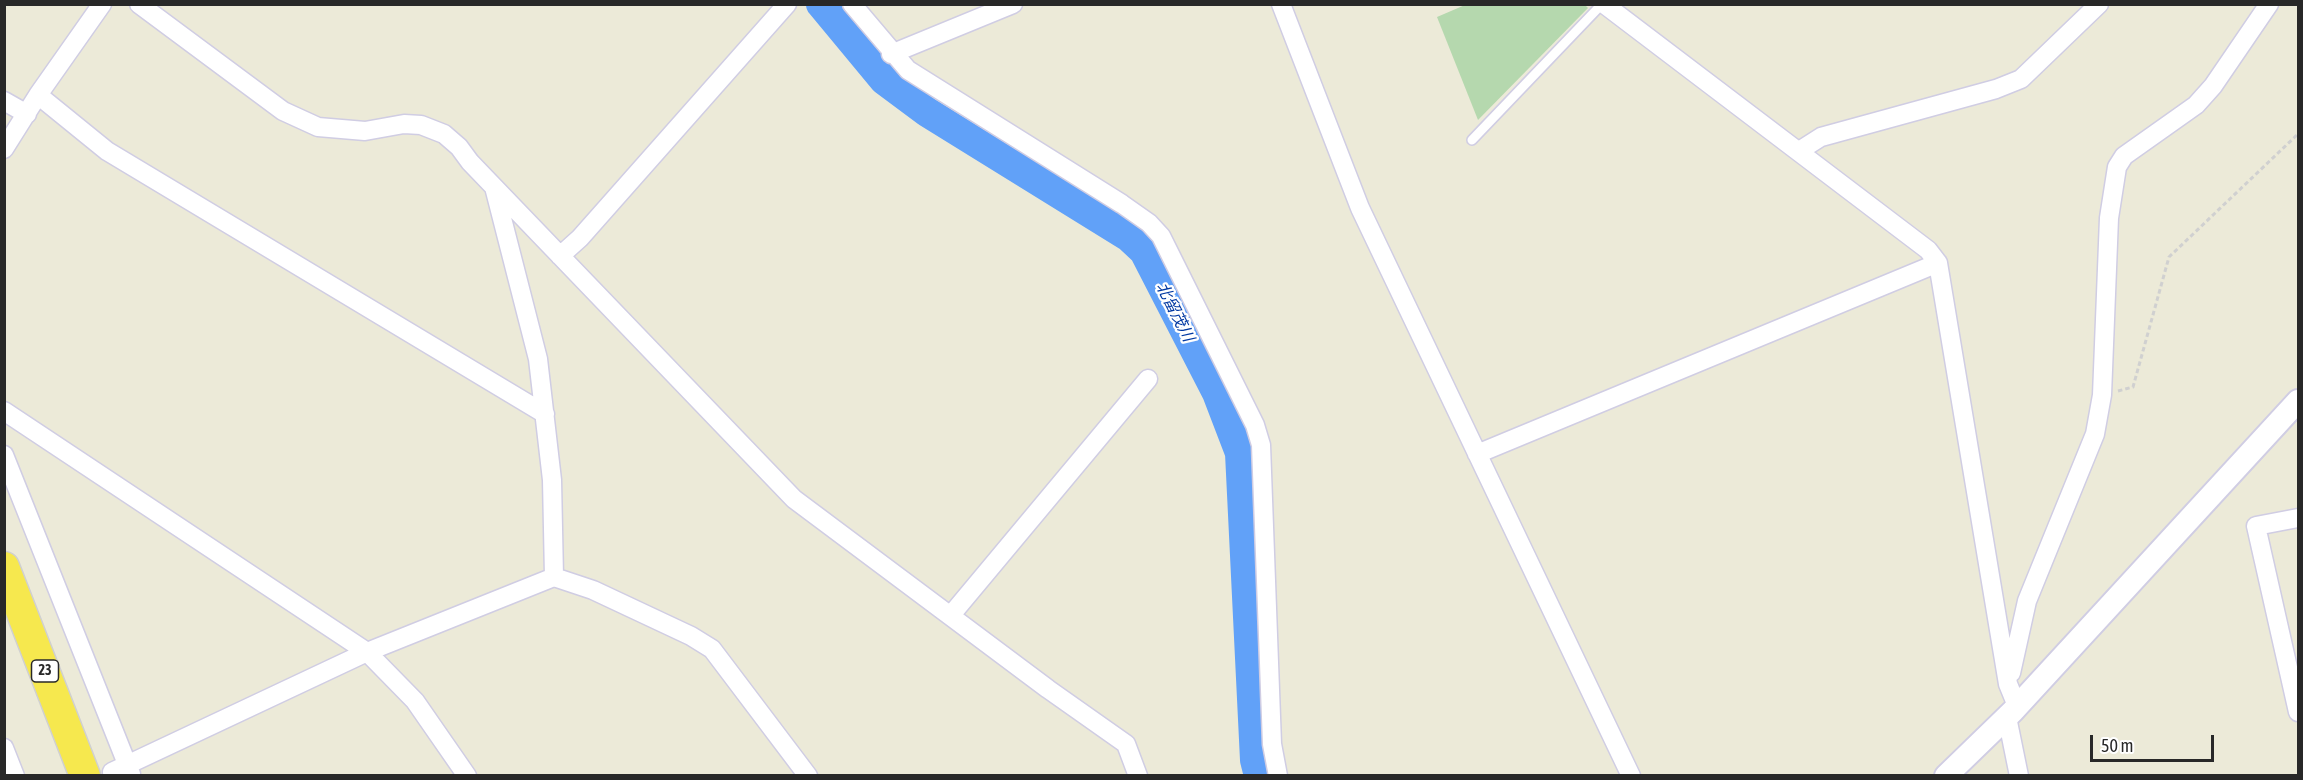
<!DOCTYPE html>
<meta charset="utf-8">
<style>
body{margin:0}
#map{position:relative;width:2303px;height:780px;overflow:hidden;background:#ecead8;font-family:"Asap Condensed",sans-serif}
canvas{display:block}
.frame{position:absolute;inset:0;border:6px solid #282828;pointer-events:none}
.scale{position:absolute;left:2090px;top:735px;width:124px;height:27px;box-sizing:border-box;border:3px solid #282828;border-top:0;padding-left:8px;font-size:18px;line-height:21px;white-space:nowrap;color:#282828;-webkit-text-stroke:4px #fff;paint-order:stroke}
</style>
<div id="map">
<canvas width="2303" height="780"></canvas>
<div class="frame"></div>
<div class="scale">50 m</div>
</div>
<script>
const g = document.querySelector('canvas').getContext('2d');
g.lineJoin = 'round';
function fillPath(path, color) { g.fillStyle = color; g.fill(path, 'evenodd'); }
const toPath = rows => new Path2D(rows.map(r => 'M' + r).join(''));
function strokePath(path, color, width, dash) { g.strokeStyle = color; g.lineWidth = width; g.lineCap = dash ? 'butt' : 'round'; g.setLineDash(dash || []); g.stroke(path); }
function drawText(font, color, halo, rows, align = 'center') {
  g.font = font + ' "Asap Condensed","Noto Sans JP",sans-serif'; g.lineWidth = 4.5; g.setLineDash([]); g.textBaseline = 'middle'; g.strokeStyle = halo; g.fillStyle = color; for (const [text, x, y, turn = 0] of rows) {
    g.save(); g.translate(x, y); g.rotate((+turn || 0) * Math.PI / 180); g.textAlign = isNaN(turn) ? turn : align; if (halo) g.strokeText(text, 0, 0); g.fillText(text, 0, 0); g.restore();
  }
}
const cemetery = toPath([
 [1584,4,1588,8,1478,120,1437,17,1465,5]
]);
const river = toPath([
 [821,4,884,80,927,112,1129,237,1144,251,1217,393,1240,453,1255,760,1259,776]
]);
const path = toPath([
 [2118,391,2133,387,2169,257,2298,134]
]);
const service = toPath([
 [1472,140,1602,4]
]);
const minor = toPath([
 [139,4,283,111,318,127,365,131,404,124,421,125,444,134,459,147,470,162,794,499,1048,689,1126,744,1138,776],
 [852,4,908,70,1122,204,1149,223,1161,236,1255,425,1261,445,1272,744,1278,776],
 [1281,4,1360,208,1631,776],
 [1604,4,1928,250,1938,263,2008,684,2017,706],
 [891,54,1013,4],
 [38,95,107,151,545,414],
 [4,101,27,114],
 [4,149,38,95,102,4],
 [1799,151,1821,137,1996,89,2021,79,2099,4],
 [494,187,538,359,552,480,554,577],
 [560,256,580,238,787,4],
 [4,411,367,652,415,701,467,776],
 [1477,454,1938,263],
 [4,455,131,774],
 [2298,518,2256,526,2298,712],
 [951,615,1148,379],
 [2011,673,2027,601,2095,434,2102,395,2109,218,2117,167,2124,156,2196,105,2213,86,2269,4],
 [2007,717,2019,776],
 [4,748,15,776],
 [112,772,367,652,554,577,593,590,691,636,712,649,808,776]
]);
const tertiary = toPath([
 [1946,776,2013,711,2298,401]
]);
const trunk = toPath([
 [4,567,85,776]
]);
const shields = [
 [45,671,27]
];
const shieldNames = [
 ["23",45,671]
];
const waterNames = [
 ["北留茂川",1175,312,63]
];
fillPath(cemetery, '#b5d8ae');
strokePath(river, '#61a1f8', 30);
strokePath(service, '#d0cde3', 12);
strokePath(minor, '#d0cde3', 21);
strokePath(tertiary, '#d0cde3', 26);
strokePath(trunk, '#d0d0d0', 33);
strokePath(path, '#d0d0d0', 3, [4.5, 3]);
strokePath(service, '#fff', 9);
strokePath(minor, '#fff', 18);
strokePath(tertiary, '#fff', 22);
strokePath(trunk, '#f6e84e', 30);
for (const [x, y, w] of shields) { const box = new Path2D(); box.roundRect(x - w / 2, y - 11, w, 22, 4.5); g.fillStyle = '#fff'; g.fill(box); strokePath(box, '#282828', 1.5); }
drawText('bold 14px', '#282828', null, shieldNames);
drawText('italic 16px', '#0239a2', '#fff', waterNames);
</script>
